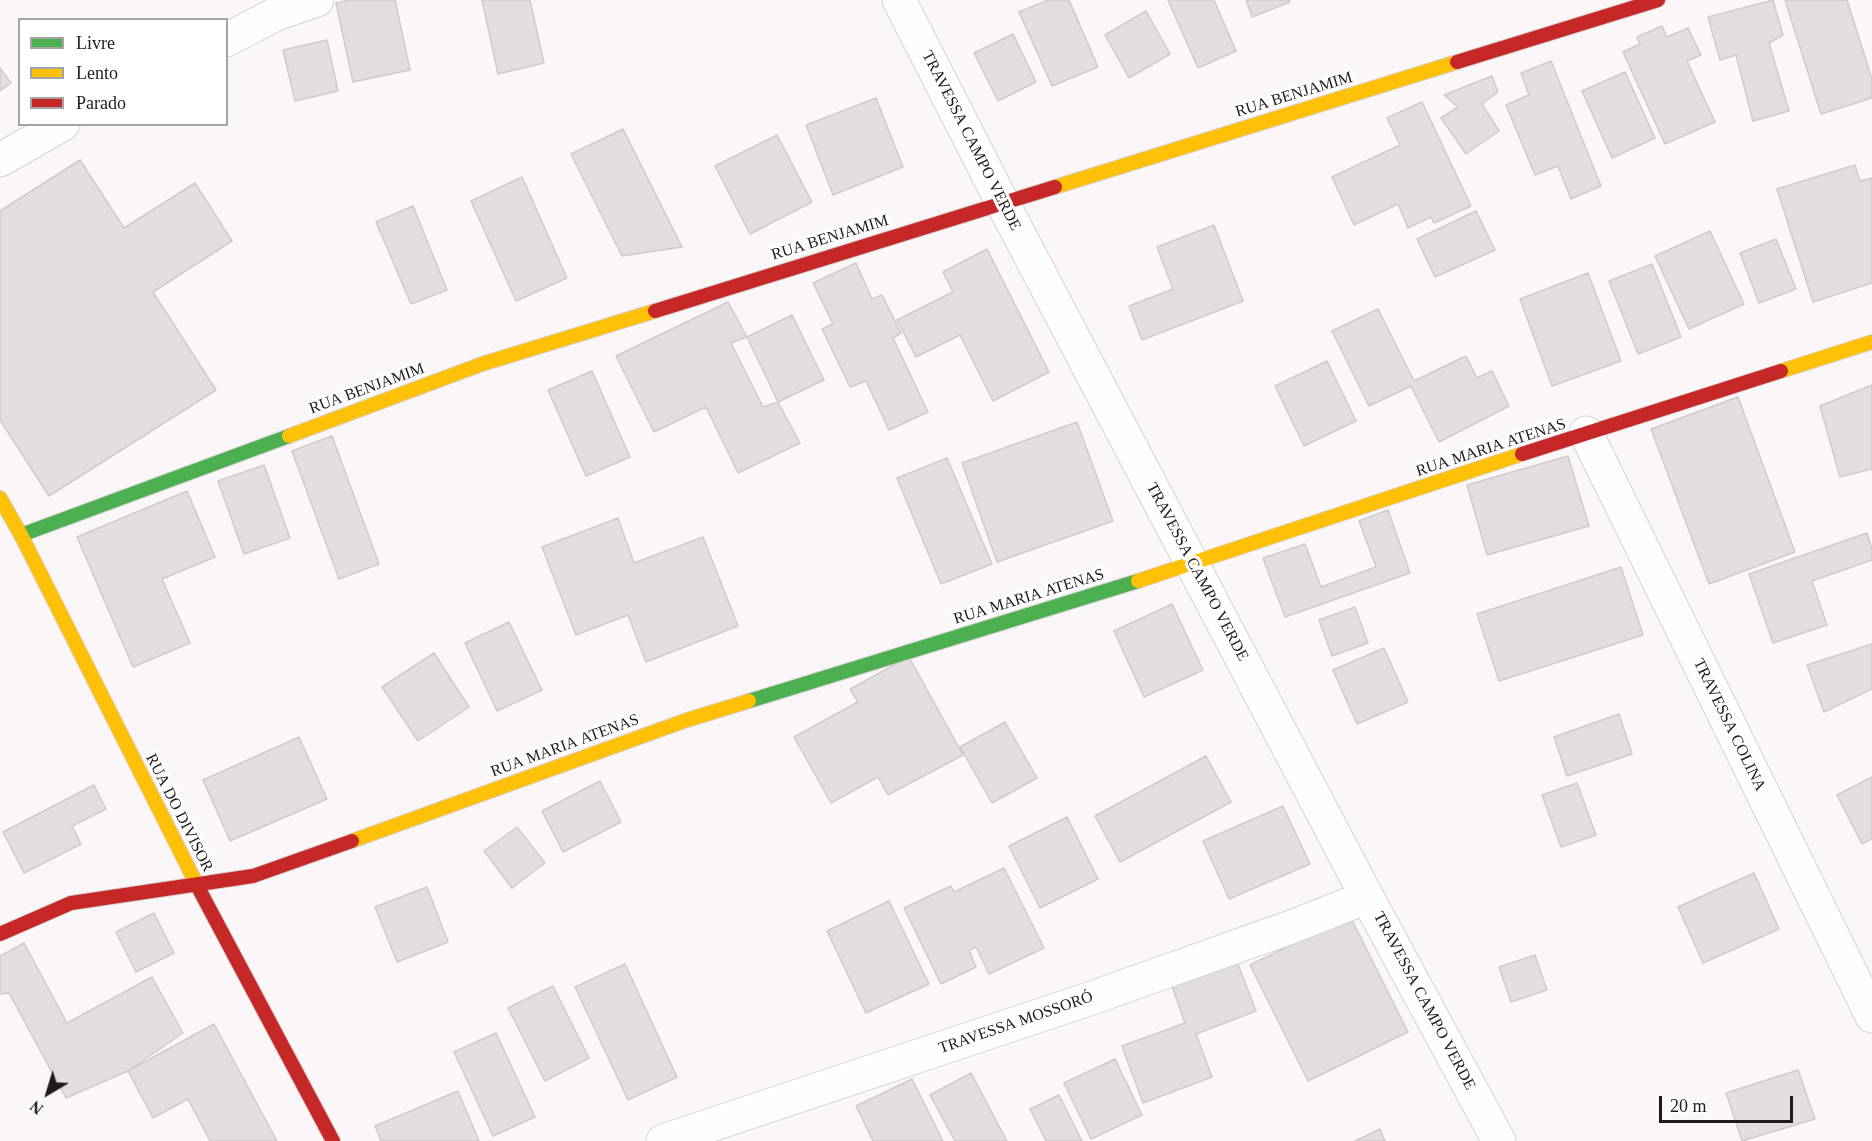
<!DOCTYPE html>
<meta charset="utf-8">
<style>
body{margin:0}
#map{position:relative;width:1872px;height:1141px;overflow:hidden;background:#fbf6f7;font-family:"Times New Roman",serif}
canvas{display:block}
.legend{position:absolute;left:18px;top:18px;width:210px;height:108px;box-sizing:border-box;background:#fff;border:2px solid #a6a3a4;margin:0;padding:8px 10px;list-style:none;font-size:18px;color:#201a1c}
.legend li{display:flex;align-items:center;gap:12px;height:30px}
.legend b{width:30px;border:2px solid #a6a3a4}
.north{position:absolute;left:18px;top:1063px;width:60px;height:60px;-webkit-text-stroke:4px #fff;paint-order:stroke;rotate:218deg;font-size:16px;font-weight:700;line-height:24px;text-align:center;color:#201a1c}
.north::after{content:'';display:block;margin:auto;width:21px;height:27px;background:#201a1c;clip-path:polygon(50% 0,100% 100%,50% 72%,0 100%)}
.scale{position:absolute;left:1659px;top:1096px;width:134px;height:27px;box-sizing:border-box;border:3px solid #201a1c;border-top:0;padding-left:8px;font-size:18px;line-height:21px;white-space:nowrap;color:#201a1c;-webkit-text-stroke:4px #fff;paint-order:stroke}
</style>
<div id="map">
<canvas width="1872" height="1141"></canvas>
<ul class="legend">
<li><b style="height:8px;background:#4caf50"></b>Livre</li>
<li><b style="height:8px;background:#ffc107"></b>Lento</li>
<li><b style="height:8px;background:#c62828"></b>Parado</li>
</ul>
<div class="north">N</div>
<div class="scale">20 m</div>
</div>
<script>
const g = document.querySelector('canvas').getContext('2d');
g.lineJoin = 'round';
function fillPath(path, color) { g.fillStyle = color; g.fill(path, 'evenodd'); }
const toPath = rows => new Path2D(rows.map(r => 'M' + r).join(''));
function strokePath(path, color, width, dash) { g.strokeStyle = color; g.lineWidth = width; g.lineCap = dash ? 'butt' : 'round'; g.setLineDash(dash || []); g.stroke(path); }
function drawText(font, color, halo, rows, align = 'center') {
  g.font = font + ' "Times New Roman",serif'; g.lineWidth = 6; g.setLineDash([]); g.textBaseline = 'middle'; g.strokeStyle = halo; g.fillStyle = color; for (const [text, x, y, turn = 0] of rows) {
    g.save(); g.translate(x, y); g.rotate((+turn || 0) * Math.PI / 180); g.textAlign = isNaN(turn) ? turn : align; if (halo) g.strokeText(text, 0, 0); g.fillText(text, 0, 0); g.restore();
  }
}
const building = toPath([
 [349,0,395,0,410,70,353,82,336,3,349,0],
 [482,0,530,0,544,63,498,74,482,0],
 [1048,0,1069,0,1098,67,1052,86,1019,12,1048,0],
 [1168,0,1214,0,1236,51,1198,68,1168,0],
 [1246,0,1289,0,1290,2,1252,17,1246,0],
 [1773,0,1783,35,1769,43,1789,111,1753,121,1736,55,1720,60,1708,17,1773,0],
 [1785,0,1847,0,1872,79,1872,98,1821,114,1785,0],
 [1146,11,1170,54,1129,78,1105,35,1146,11],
 [1662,26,1667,37,1688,28,1701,55,1687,61,1715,122,1665,144,1623,52,1640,44,1637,37,1662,26],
 [1013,34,1036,82,998,101,974,53,1013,34],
 [327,40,338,91,295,101,283,50,327,40],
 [1551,61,1601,186,1571,199,1558,166,1535,175,1506,105,1529,95,1521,73,1551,61],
 [0,68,11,83,0,91,0,68],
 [1625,72,1655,138,1612,158,1582,91,1625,72],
 [1492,76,1498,92,1482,104,1499,131,1466,154,1441,118,1458,107,1444,95,1492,76],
 [876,98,903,167,833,195,806,125,876,98],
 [1422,102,1471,206,1434,223,1431,217,1408,228,1398,204,1354,225,1332,177,1400,145,1387,118,1422,102],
 [623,129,682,247,622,256,571,154,623,129],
 [777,135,812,202,750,234,715,166,777,135],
 [80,160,124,228,195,183,232,241,153,292,216,390,49,496,0,420,0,211,80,160],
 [1855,165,1860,181,1872,178,1872,283,1813,302,1777,189,1855,165],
 [522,177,567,278,516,301,471,201,522,177],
 [413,206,447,290,411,304,376,222,413,206],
 [1476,211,1495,250,1435,277,1417,239,1476,211],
 [1214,225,1243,301,1142,340,1129,306,1173,289,1157,247,1214,225],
 [1710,231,1744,304,1689,329,1655,256,1710,231],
 [1776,239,1796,289,1759,303,1740,253,1776,239],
 [987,249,1049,372,993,401,960,335,916,357,897,320,953,292,943,272,987,249],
 [856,263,872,299,882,295,901,333,893,338,928,412,889,430,866,381,850,387,822,329,833,324,813,283,856,263],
 [1652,264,1681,337,1638,354,1609,281,1652,264],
 [1588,273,1621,361,1552,386,1520,299,1588,273],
 [728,302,747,337,731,343,763,407,778,402,800,443,738,473,706,407,654,432,616,356,728,302],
 [1378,309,1414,381,1466,356,1477,378,1492,371,1509,406,1439,442,1411,386,1369,406,1332,331,1378,309],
 [792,315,824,380,778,402,747,337,792,315],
 [1327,361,1356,421,1304,446,1275,386,1327,361],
 [592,371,630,457,586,476,548,390,592,371],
 [1872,385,1872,469,1840,477,1820,406,1872,385],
 [1738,397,1795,552,1709,584,1651,429,1738,397],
 [1077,422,1113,521,997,562,962,463,1077,422],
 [332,436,379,564,339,579,292,451,332,436],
 [1568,456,1589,526,1487,555,1467,485,1568,456],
 [947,458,992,564,941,584,897,478,947,458],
 [264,465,290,538,244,554,218,481,264,465],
 [187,491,215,557,162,579,190,643,133,667,77,537,187,491],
 [1388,510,1410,573,1285,617,1263,558,1305,544,1321,587,1376,567,1359,521,1388,510],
 [618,518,634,563,703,537,738,626,646,662,628,615,576,635,542,547,618,518],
 [1867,533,1872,549,1872,560,1812,581,1827,625,1773,643,1749,574,1867,533],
 [1621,567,1643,635,1499,681,1477,614,1621,567],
 [1172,604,1203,670,1144,697,1114,631,1172,604],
 [1355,607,1368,643,1332,656,1319,620,1355,607],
 [509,622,542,690,497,711,465,643,509,622],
 [1872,644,1872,689,1824,712,1807,665,1872,644],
 [1384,648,1408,702,1357,724,1333,670,1384,648],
 [434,653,469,707,418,741,382,687,434,653],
 [909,657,963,755,888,795,878,777,831,803,794,737,858,702,850,689,909,657],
 [1619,714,1632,754,1567,776,1554,737,1619,714],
 [1005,722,1037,778,992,803,960,747,1005,722],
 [299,737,327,799,230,841,203,780,299,737],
 [1206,756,1231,802,1120,862,1095,816,1206,756],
 [1872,777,1872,839,1862,844,1837,795,1872,777],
 [600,781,621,822,563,852,542,811,600,781],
 [1577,783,1596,835,1561,847,1542,795,1577,783],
 [94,785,106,809,72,826,81,844,24,873,3,832,94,785],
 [1283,806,1310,864,1229,899,1203,841,1283,806],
 [1067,817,1098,879,1040,908,1009,846,1067,817],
 [517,827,545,863,512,888,484,851,517,827],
 [1004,868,1044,948,989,974,976,947,969,950,976,967,941,984,904,908,951,886,954,892,1004,868],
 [1754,873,1779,929,1703,963,1678,907,1754,873],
 [427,887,448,942,397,962,375,907,427,887],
 [889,901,929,984,866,1013,827,931,889,901],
 [154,913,174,953,136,972,116,932,154,913],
 [1350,916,1408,1032,1308,1081,1250,965,1350,916],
 [24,943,67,1023,152,977,183,1033,128,1071,66,1098,9,993,0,994,0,956,24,943],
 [1535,955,1547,990,1511,1002,1499,967,1535,955],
 [1236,959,1256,1011,1196,1034,1212,1077,1143,1103,1122,1046,1185,1023,1171,983,1236,959],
 [625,964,677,1077,628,1100,575,987,625,964],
 [553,986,589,1058,545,1081,508,1008,553,986],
 [214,1024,277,1141,210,1141,188,1099,153,1118,128,1071,214,1024],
 [496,1033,535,1117,493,1136,454,1052,496,1033],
 [1115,1059,1142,1115,1091,1139,1064,1083,1115,1059],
 [1798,1070,1815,1119,1742,1141,1726,1093,1798,1070],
 [971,1073,1007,1141,955,1141,930,1095,971,1073],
 [912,1079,943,1141,873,1141,856,1106,912,1079],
 [458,1091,479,1141,381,1141,375,1126,458,1091],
 [1059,1095,1082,1141,1046,1141,1030,1109,1059,1095],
 [1380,1129,1385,1141,1355,1141,1380,1129]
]);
const street = toPath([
 [899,0,1002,202,1367,897,1499,1141],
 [226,40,276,14,317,0],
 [0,160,63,124],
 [1586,433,1872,1016],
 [663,1141,1083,1001,1291,927,1367,897]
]);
const fast = toPath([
 [21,535,289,436],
 [749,701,1138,581]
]);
const slow = toPath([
 [1055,187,1457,62],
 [1781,371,1872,342],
 [289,436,482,364,655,311],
 [0,498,21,535,200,891],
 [1138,581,1522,454],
 [352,841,687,720,749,701]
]);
const jam = toPath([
 [1457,62,1658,0],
 [655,311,1055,187],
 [1522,454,1781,371],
 [200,891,333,1141],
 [0,934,71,903,253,876,352,841]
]);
const streetNames = [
 ["RUA BENJAMIM",1294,95,-17],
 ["TRAVESSA CAMPO VERDE",971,141,63],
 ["RUA BENJAMIM",830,238,-17],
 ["RUA BENJAMIM",367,389,-20],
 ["RUA MARIA ATENAS",1491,448,-18],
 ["TRAVESSA CAMPO VERDE",1197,572,62],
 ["RUA MARIA ATENAS",1029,597,-17],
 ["TRAVESSA COLINA",1729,725,64],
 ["RUA MARIA ATENAS",565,746,-20],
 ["RUA DO DIVISOR",179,813,63],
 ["TRAVESSA CAMPO VERDE",1424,1001,62],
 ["TRAVESSA MOSSORÓ",1016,1023,-19]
];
fillPath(building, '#e2dee0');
strokePath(building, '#cfcbcd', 1.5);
strokePath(street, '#d7d2d3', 35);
strokePath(fast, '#d7d2d3', 16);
strokePath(slow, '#d7d2d3', 16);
strokePath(jam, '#d7d2d3', 16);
strokePath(street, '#fefefe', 33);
strokePath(fast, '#4caf50', 14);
strokePath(slow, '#ffc107', 14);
strokePath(jam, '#c62828', 14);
drawText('16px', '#201a1c', '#fff', streetNames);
</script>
